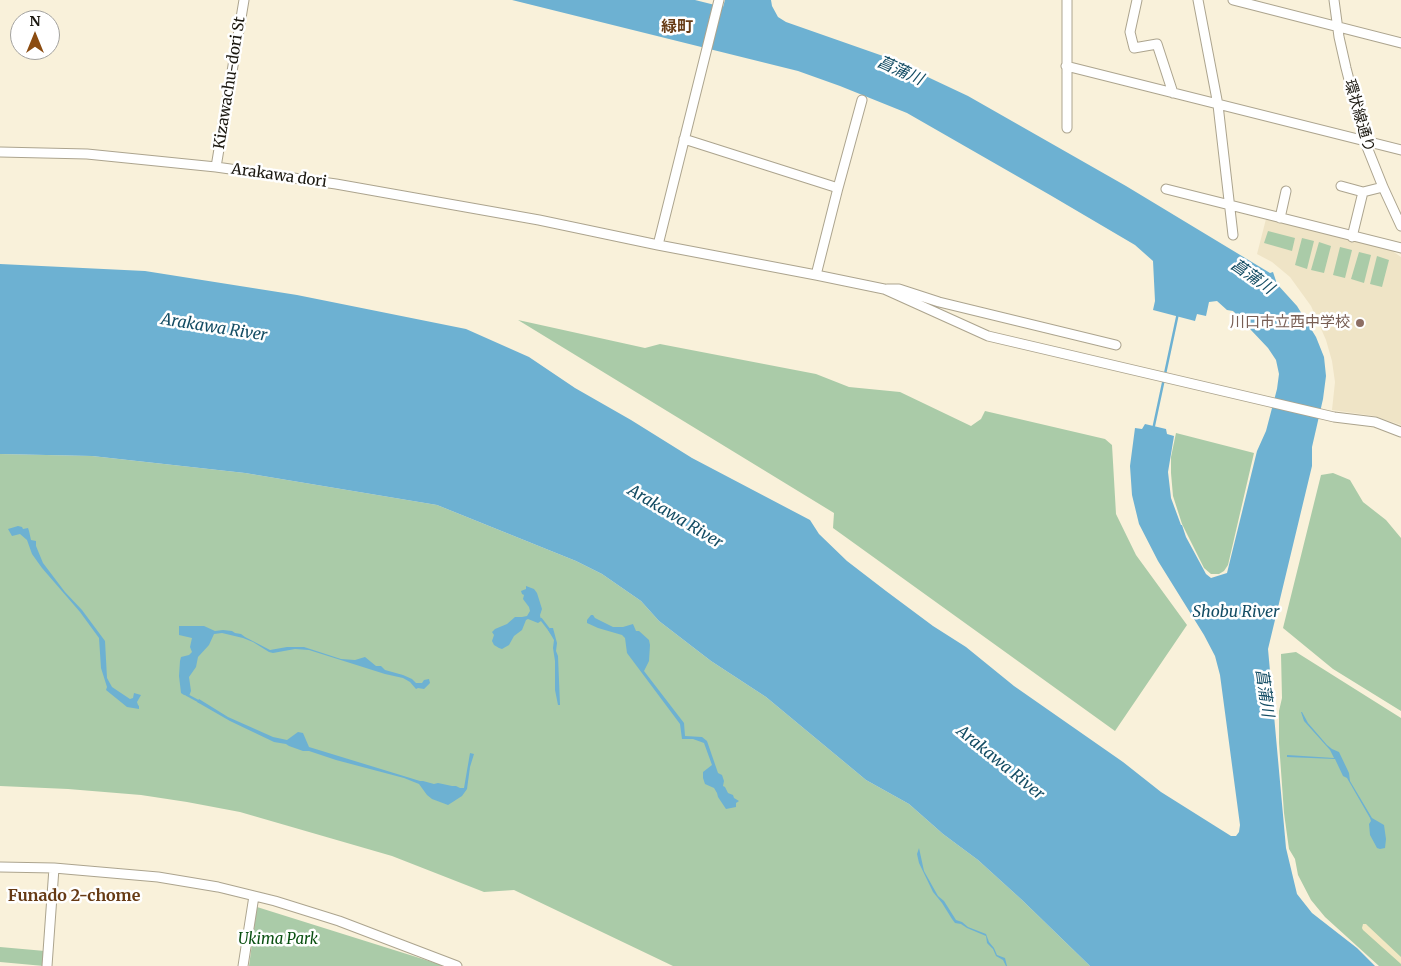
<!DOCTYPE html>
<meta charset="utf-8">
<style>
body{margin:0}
#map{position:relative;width:1401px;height:966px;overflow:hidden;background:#f9f1da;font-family:Merriweather,serif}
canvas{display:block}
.north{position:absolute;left:10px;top:10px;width:50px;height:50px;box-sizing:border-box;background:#fff;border:1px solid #a3a29f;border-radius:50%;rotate:0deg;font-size:14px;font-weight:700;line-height:20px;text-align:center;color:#1a170f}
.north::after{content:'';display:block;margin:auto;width:18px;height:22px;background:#8b4c11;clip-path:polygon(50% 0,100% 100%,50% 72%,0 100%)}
</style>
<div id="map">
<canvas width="1401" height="966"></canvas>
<div class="north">N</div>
</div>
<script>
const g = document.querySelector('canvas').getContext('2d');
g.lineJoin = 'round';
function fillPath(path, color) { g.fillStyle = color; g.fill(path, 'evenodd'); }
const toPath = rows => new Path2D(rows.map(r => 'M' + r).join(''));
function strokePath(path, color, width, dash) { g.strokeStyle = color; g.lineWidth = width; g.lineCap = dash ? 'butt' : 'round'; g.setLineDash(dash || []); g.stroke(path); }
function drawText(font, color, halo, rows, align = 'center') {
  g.font = font + ' Merriweather,"Noto Sans JP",serif'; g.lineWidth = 5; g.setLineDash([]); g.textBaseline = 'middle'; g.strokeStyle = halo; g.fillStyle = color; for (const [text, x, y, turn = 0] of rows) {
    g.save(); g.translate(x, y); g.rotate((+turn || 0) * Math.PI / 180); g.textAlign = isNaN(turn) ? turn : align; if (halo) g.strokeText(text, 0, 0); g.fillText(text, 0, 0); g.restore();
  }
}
const built = toPath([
 [1266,219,1391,250,1401,257,1401,425,1374,416,1332,410,1335,382,1332,361,1326,340,1311,306,1290,277,1272,262,1257,254]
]);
const green = toPath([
 [1268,231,1295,238,1292,251,1264,243],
 [1302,238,1314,241,1307,269,1295,265],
 [1319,242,1331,246,1324,273,1311,270],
 [1340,247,1352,250,1345,278,1333,275],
 [1359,252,1371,255,1364,283,1351,279],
 [1377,256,1389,260,1382,287,1370,284],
 [518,320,645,348,660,344,816,374,849,387,900,392,971,426,981,419,985,411,1105,439,1112,445,1116,514,1136,555,1187,625,1115,731,833,528,834,513],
 [1176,433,1254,453,1228,565,1224,571,1219,574,1211,574,1204,568,1182,524,1173,496,1171,473,1171,457],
 [0,454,92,456,245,473,437,505,576,561,602,574,641,601,659,621,711,661,766,697,866,780,909,804,943,834,978,860,1022,900,1090,966,673,966,514,890,484,892,392,856,240,812,187,802,141,795,68,789,0,786],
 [1333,473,1350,480,1363,502,1386,520,1401,538,1401,711,1333,669,1283,628,1321,475],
 [1296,652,1401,718,1401,966,1379,966,1325,917,1311,900,1298,875,1295,859,1289,849,1284,813,1279,743,1279,711,1282,698,1281,654],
 [257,907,445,966,249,966],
 [0,947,45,951,44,966,0,962]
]);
const sand = toPath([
 [1363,924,1366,924,1368,926,1401,957,1401,964,1363,930,1362,928]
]);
const water = toPath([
 [512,0,695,0,723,7,725,0,771,0,772,6,778,17,786,22,883,56,968,96,1126,186,1270,273,1273,272,1277,284,1297,306,1316,337,1324,357,1326,376,1323,399,1312,447,1312,466,1268,649,1286,848,1297,894,1312,913,1357,948,1375,966,1090,966,1022,900,978,860,943,834,909,804,866,780,766,697,711,661,659,621,641,601,602,574,576,561,437,505,245,473,92,456,0,454,0,264,145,271,297,295,466,329,529,357,575,388,631,420,692,458,810,520,819,534,847,561,886,591,933,626,966,647,1014,686,1123,762,1161,792,1231,836,1236,836,1239,832,1240,825,1220,675,1215,656,1204,635,1158,561,1139,524,1132,495,1130,466,1135,428,1142,429,1145,424,1166,429,1167,434,1174,436,1168,472,1171,498,1181,525,1182,525,1186,537,1206,574,1211,578,1227,573,1257,451,1266,431,1277,389,1279,374,1276,360,1268,348,1233,311,1227,310,1217,301,1209,302,1206,316,1197,314,1195,321,1153,310,1155,301,1153,261,1135,245,1050,195,907,113,840,86,798,71],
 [18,526,22,527,23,529,28,528,29,531,31,540,36,541,36,546,43,563,65,592,82,610,105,641,107,678,112,687,130,699,133,698,134,693,141,695,137,702,138,705,139,706,139,709,127,707,106,690,107,687,101,668,99,638,80,612,42,568,32,554,27,540,20,534,12,536,8,529],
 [526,586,534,589,537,593,542,609,540,615,541,621,538,623,528,619,526,620,522,630,514,636,509,645,502,649,499,648,494,645,492,641,494,635,492,632,495,629,507,624,515,617,522,617,527,616,530,611,529,607,523,599,524,595,522,594,521,591,526,589],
 [591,615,593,615,595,618,613,627,623,627,633,624,636,631,639,631,649,640,650,645,649,661,644,671,684,723,685,736,702,737,707,741,718,773,722,775,724,781,723,786,725,787,728,793,733,795,734,798,739,801,736,803,736,807,726,809,718,797,717,793,714,788,705,784,703,778,703,772,712,765,704,743,693,739,682,739,680,724,627,653,625,638,622,635,598,628,587,623,587,620],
 [179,626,204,626,215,631,223,630,232,631,235,633,241,634,245,637,270,650,287,647,304,647,341,659,355,660,365,657,376,666,381,666,385,670,403,675,412,679,416,683,422,683,424,680,429,679,430,683,424,689,418,688,416,689,410,682,403,678,385,674,309,650,295,649,273,653,269,652,253,642,243,638,222,633,214,634,209,645,198,657,196,667,189,677,191,691,189,696,184,695,181,693,179,676,180,661,181,657,189,655,192,652,190,647,192,638,179,635],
 [550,628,553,628,557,643,556,651,558,656,560,705,558,705,555,690,555,661,553,648,554,640,548,630],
 [199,699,228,717,273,737,287,740,298,732,303,733,309,747,420,781,423,781,434,784,438,783,452,786,456,786,460,788,464,788,470,753,474,754,470,767,467,789,462,796,448,805,432,799,427,795,419,784,404,778,336,760,309,751,303,751,289,746,286,744,274,742,230,721,197,702],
 [1301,712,1302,712,1308,723,1327,745,1332,749,1339,752,1349,773,1350,781,1372,818,1384,825,1386,839,1385,848,1380,849,1377,848,1370,835,1369,824,1371,821,1370,818,1347,778,1343,776,1335,759,1287,757,1287,755,1334,758,1330,750,1304,721],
 [919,848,924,871,938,896,944,901,956,920,962,922,968,927,986,934,989,942,994,948,997,955,1005,958,1007,966,1006,966,1003,960,996,956,993,949,987,943,986,936,967,928,961,924,955,923,952,919,942,903,933,892,919,863,917,854]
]);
const stream = toPath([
 [1153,430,1178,313],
 [541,619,551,632],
 [187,695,200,702]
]);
const minor = toPath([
 [1137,0,1130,32,1134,48,1157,44,1173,93],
 [1198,0,1218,105,1233,235],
 [1233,0,1401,43],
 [1334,0,1339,37,1346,68,1365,142,1383,187,1401,226],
 [1066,66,1401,150],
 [1067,128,1067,0],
 [684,139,838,188,862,100],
 [0,152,87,154,216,167,336,184,539,220,658,245,816,275,884,289,988,336,1334,417,1375,422,1401,432],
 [216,167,244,0],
 [1341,186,1363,192],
 [1166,189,1401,248],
 [1280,218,1286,191],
 [1352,237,1363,192,1383,187],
 [658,245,719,0],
 [816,275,838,188],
 [887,289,899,289,939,302,1116,345],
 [0,867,54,868,158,877,218,887,275,901,339,921,457,966],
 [47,966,54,868],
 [243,966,254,896]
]);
const markers = [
 [1360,323,5,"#8d6e63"]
];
const streetNames = [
 ["Kizawachu-dori St",230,83,-81],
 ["環状線通り",1359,116,74],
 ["Arakawa dori",279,176,8]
];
const educationNames = [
 ["川口市立西中学校",1350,323]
];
const parkNames = [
 ["Ukima Park",278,940]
];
const neighbourhoodNames = [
 ["緑町",677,27],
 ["Funado 2-chome",74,896]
];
const waterNames = [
 ["菖蒲川",900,71,24],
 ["菖蒲川",1252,277,35],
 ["Arakawa River",214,328,9],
 ["Arakawa River",675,517,31],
 ["Shobu River",1236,612],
 ["菖蒲川",1264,693,82],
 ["Arakawa River",1000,763,39]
];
fillPath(built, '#efe4c6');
fillPath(green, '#aacba8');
fillPath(sand, '#f2e8c3');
fillPath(water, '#6db1d2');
strokePath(stream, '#6db1d2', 2.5);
strokePath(minor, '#aca48e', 11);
strokePath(minor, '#fff', 9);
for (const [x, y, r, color] of markers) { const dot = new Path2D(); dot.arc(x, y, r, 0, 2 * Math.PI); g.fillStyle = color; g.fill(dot); strokePath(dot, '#fff', 2); }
drawText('15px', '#1a170f', '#fff', streetNames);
drawText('15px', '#785e54', '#fff', educationNames, 'right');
drawText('italic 15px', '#094f10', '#fff', parkNames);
drawText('bold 16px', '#673b15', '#fff', neighbourhoodNames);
drawText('italic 16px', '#144d64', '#fff', waterNames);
</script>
